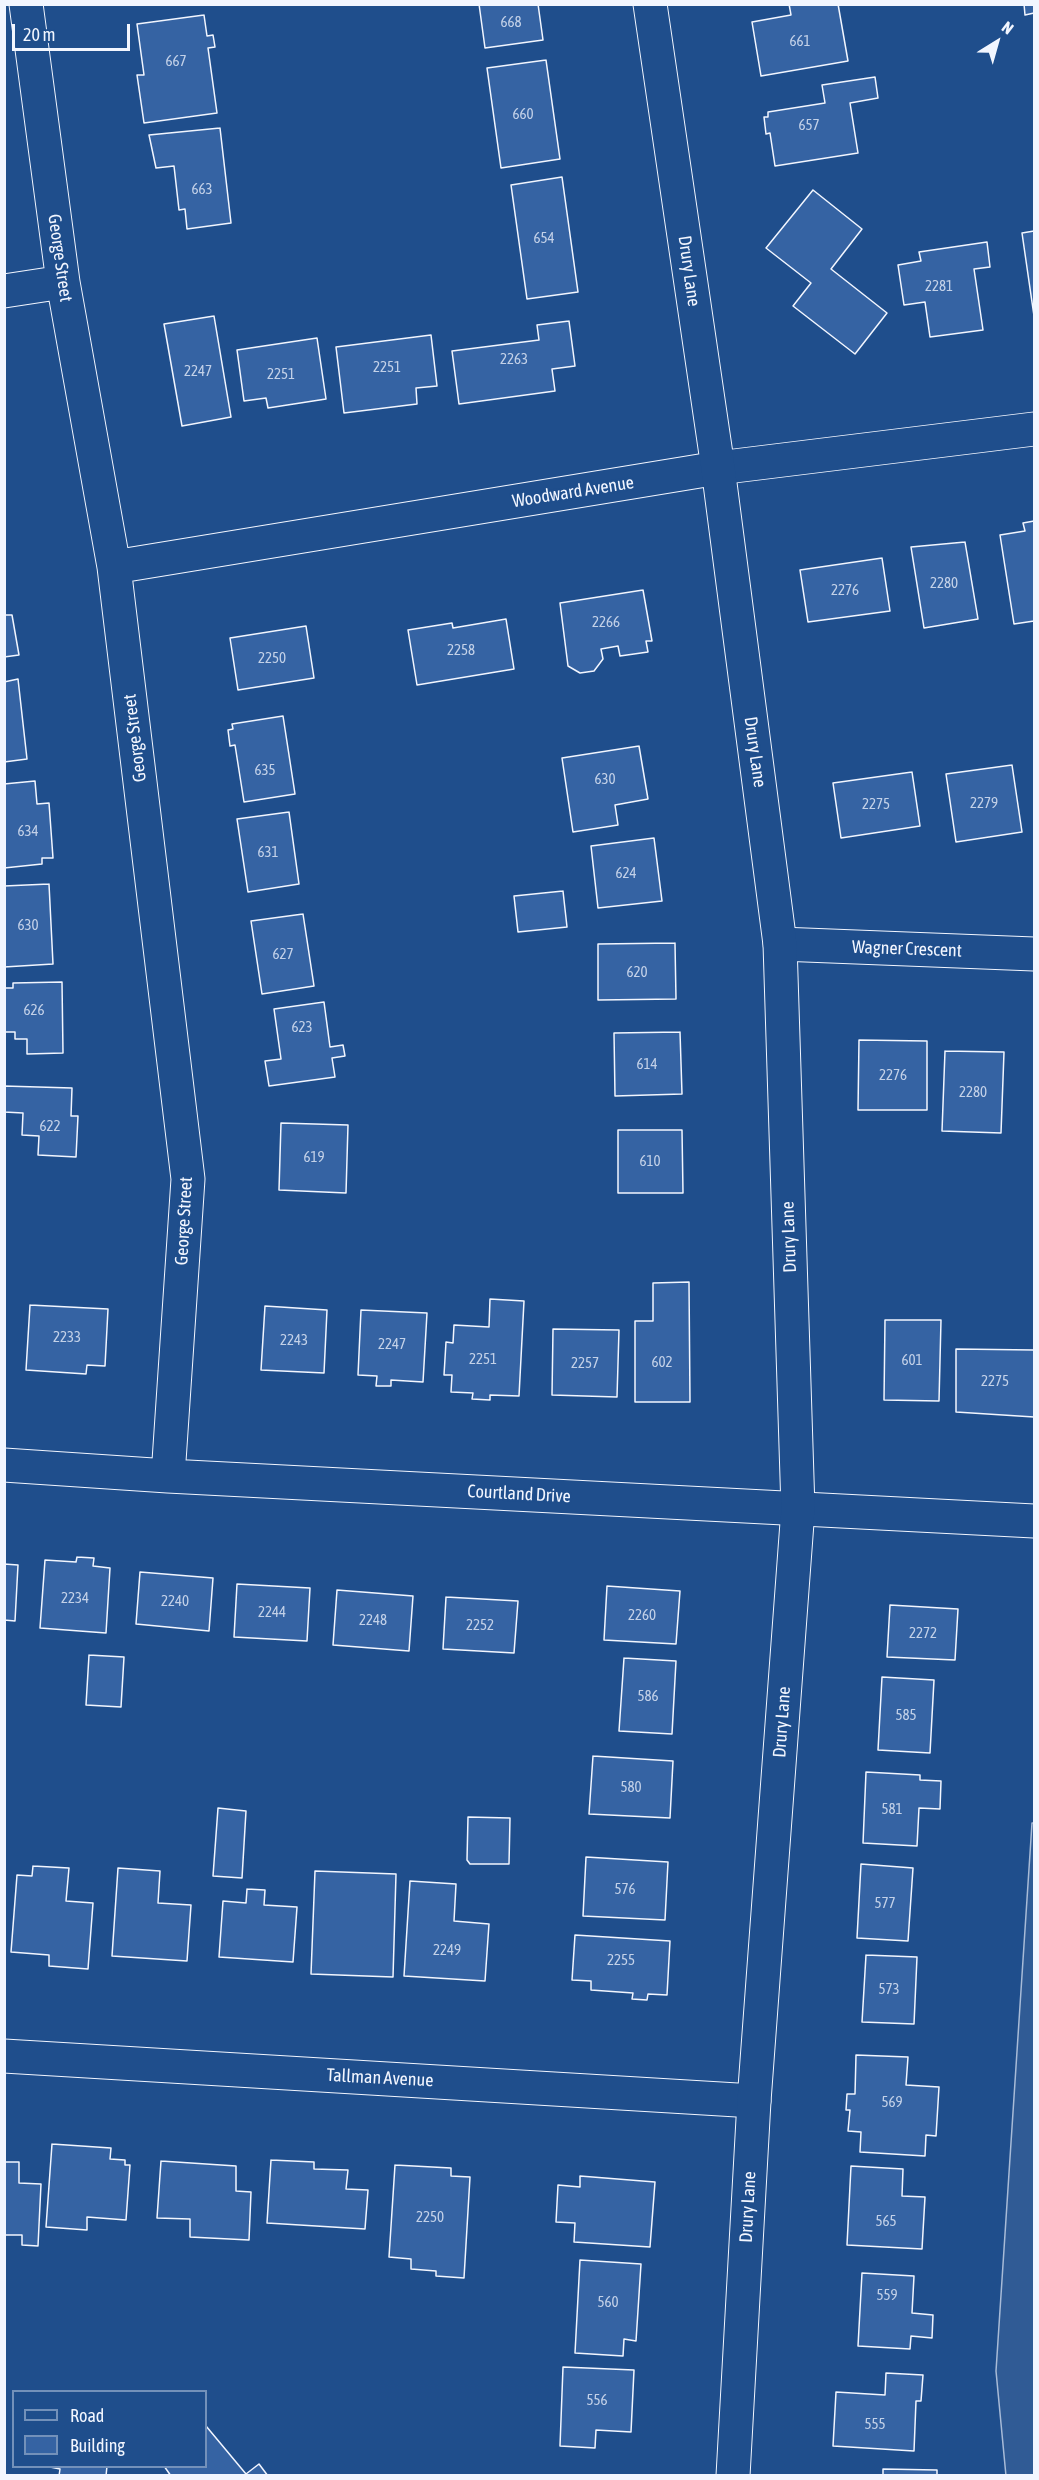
<!DOCTYPE html>
<style>
body{margin:0}
#map{position:relative;width:1039px;height:2480px;overflow:hidden;background:#1f4e8c;font-family:"Asap Condensed",sans-serif}
canvas{display:block}
.frame{position:absolute;inset:0;border:6px solid #f2f6ff;pointer-events:none}
.legend{position:absolute;left:12px;top:2390px;width:195px;height:78px;box-sizing:border-box;background:#1f4e8c;border:2px solid #7391ba;margin:0;padding:8px 10px;list-style:none;font-size:18px;color:#f2f6ff}
.legend li{display:flex;align-items:center;gap:12px;height:30px}
.legend b{width:30px;border:2px solid #7391ba}
.north{position:absolute;left:967px;top:12px;width:60px;height:60px;-webkit-text-stroke:4px #1f4e8c;paint-order:stroke;rotate:37deg;font-size:16px;font-weight:700;line-height:24px;text-align:center;color:#f2f6ff}
.north::after{content:'';display:block;margin:auto;width:21px;height:27px;background:#f2f6ff;clip-path:polygon(50% 0,100% 100%,50% 72%,0 100%)}
.scale{position:absolute;left:12px;top:24px;width:118px;height:27px;box-sizing:border-box;border:3px solid #f2f6ff;border-top:0;padding-left:8px;font-size:18px;line-height:21px;white-space:nowrap;color:#f2f6ff;-webkit-text-stroke:4px #1f4e8c;paint-order:stroke}
</style>
<div id="map">
<canvas width="1039" height="2480"></canvas>
<div class="frame"></div>
<ul class="legend">
<li><b style="height:8px;background:#1f4e8c"></b>Road</li>
<li><b style="height:16px;background:#3563a3"></b>Building</li>
</ul>
<div class="north">N</div>
<div class="scale">20 m</div>
</div>
<script>
const g = document.querySelector('canvas').getContext('2d');
g.lineJoin = 'round';
function fillPath(path, color) { g.fillStyle = color; g.fill(path, 'evenodd'); }
const toPath = rows => new Path2D(rows.map(r => 'M' + r).join(''));
function strokePath(path, color, width, dash) { g.strokeStyle = color; g.lineWidth = width; g.lineCap = dash ? 'butt' : 'round'; g.setLineDash(dash || []); g.stroke(path); }
function drawText(font, color, halo, rows, align = 'center') {
  g.font = font + ' "Asap Condensed",sans-serif'; g.lineWidth = 4.5; g.setLineDash([]); g.textBaseline = 'middle'; g.strokeStyle = halo; g.fillStyle = color; for (const [text, x, y, turn = 0] of rows) {
    g.save(); g.translate(x, y); g.rotate((+turn || 0) * Math.PI / 180); g.textAlign = isNaN(turn) ? turn : align; if (halo) g.strokeText(text, 0, 0); g.fillText(text, 0, 0); g.restore();
  }
}
const built = toPath([
 [1032,1823,1034,1823,1034,2475,1006,2476,996,2371,1032,1823]
]);
const building = toPath([
 [479,4,538,4,543,40,485,48,479,4],
 [789,4,838,4,848,61,761,76,752,22,791,15,789,4],
 [1024,4,1034,4,1034,13,1025,15,1024,4],
 [204,15,207,36,213,35,215,47,208,48,217,113,144,123,137,75,144,75,137,24,204,15],
 [546,60,560,159,501,168,487,68,546,60],
 [875,77,878,98,850,103,858,153,775,166,770,133,766,134,764,117,768,117,768,112,825,103,822,85,875,77],
 [220,128,231,223,187,229,185,209,179,210,174,166,156,168,149,135,220,128],
 [562,177,578,292,527,299,511,185,562,177],
 [813,190,862,229,831,269,887,313,855,354,793,306,811,283,766,248,813,190],
 [1034,231,1034,316,1022,233,1034,231],
 [987,242,990,267,974,269,983,330,930,337,925,302,904,305,898,265,921,261,919,252,987,242],
 [214,316,231,417,182,426,164,324,214,316],
 [569,321,575,366,552,369,555,391,459,404,452,351,539,340,537,325,569,321],
 [431,335,437,386,416,388,417,404,344,413,336,347,431,335],
 [317,338,326,399,268,408,266,398,244,401,237,350,317,338],
 [1034,521,1034,621,1014,624,1000,535,1025,531,1023,523,1034,521],
 [965,542,978,619,924,628,911,547,965,542],
 [882,558,890,611,808,622,800,570,882,558],
 [643,590,652,641,646,641,648,652,620,656,618,646,601,649,603,659,594,671,580,673,568,666,560,603,643,590],
 [4,615,12,615,19,655,4,657,4,615],
 [506,619,514,669,417,685,408,630,452,623,453,628,506,619],
 [306,626,314,678,238,690,230,638,306,626],
 [18,679,27,759,4,762,4,682,18,679],
 [283,716,295,794,244,802,235,745,230,746,228,730,233,729,232,724,283,716],
 [639,746,648,799,615,805,618,825,573,832,562,758,639,746],
 [1012,765,1022,832,956,842,946,774,1012,765],
 [912,772,920,826,841,838,833,783,912,772],
 [35,781,37,804,49,803,53,858,42,858,42,864,4,868,4,784,35,781],
 [289,812,299,884,248,892,237,819,289,812],
 [654,838,662,901,598,908,591,846,654,838],
 [49,884,53,964,4,967,4,886,49,884],
 [563,891,567,927,518,932,514,896,563,891],
 [303,914,314,986,262,994,251,921,303,914],
 [675,943,676,999,598,1000,598,944,675,943],
 [62,982,63,1053,27,1054,27,1039,15,1039,15,1032,4,1032,4,988,13,988,13,983,62,982],
 [324,1002,330,1047,343,1045,345,1056,332,1058,335,1077,269,1086,265,1061,281,1059,274,1009,324,1002],
 [680,1032,682,1094,615,1096,614,1033,680,1032],
 [859,1040,927,1041,927,1110,858,1110,859,1040],
 [945,1051,1004,1052,1001,1133,942,1131,945,1051],
 [4,1086,72,1088,71,1116,78,1116,76,1157,38,1155,39,1136,22,1135,23,1113,4,1112,4,1086],
 [281,1123,348,1125,346,1193,279,1190,281,1123],
 [618,1130,682,1130,683,1193,618,1193,618,1130],
 [689,1282,690,1402,635,1402,635,1321,653,1321,653,1283,689,1282],
 [490,1299,524,1301,519,1396,490,1395,490,1400,472,1399,473,1393,451,1392,452,1375,444,1375,446,1342,453,1343,454,1325,489,1327,490,1299],
 [30,1305,108,1309,105,1366,87,1365,86,1374,26,1370,30,1305],
 [265,1306,327,1310,324,1373,261,1370,265,1306],
 [361,1310,427,1313,423,1382,391,1380,391,1386,376,1386,377,1376,358,1375,361,1310],
 [885,1320,941,1320,939,1401,884,1400,885,1320],
 [553,1329,619,1330,617,1397,552,1395,553,1329],
 [956,1349,1034,1350,1034,1417,956,1412,956,1349],
 [77,1557,94,1558,93,1566,110,1568,106,1633,40,1628,45,1560,76,1562,77,1557],
 [4,1564,18,1565,15,1621,4,1620,4,1564],
 [140,1572,213,1578,209,1631,136,1624,140,1572],
 [237,1584,310,1588,307,1641,234,1637,237,1584],
 [607,1586,680,1591,676,1644,604,1640,607,1586],
 [337,1590,413,1596,409,1651,333,1645,337,1590],
 [446,1597,518,1601,514,1653,443,1649,446,1597],
 [890,1605,958,1609,955,1660,887,1657,890,1605],
 [89,1655,124,1657,121,1707,86,1705,89,1655],
 [624,1658,676,1661,672,1734,619,1731,624,1658],
 [882,1677,934,1680,930,1753,878,1750,882,1677],
 [593,1756,673,1761,670,1818,589,1814,593,1756],
 [866,1772,920,1775,920,1780,941,1781,940,1809,919,1808,917,1846,863,1843,866,1772],
 [218,1808,246,1811,242,1878,213,1876,218,1808],
 [468,1817,510,1818,509,1864,470,1864,467,1860,468,1817],
 [586,1857,668,1862,665,1920,583,1916,586,1857],
 [861,1864,913,1868,908,1941,857,1938,861,1864],
 [33,1866,69,1868,66,1901,93,1903,88,1969,49,1966,49,1955,11,1952,17,1875,32,1876,33,1866],
 [118,1868,160,1871,158,1903,191,1905,187,1961,112,1956,118,1868],
 [315,1871,396,1874,393,1977,311,1974,315,1871],
 [410,1881,456,1884,454,1921,489,1924,485,1981,404,1976,410,1881],
 [247,1889,265,1890,264,1905,297,1907,293,1962,219,1957,223,1901,246,1903,247,1889],
 [575,1935,670,1941,667,1995,648,1994,647,2000,632,1999,633,1993,591,1990,591,1981,572,1980,575,1935],
 [866,1955,917,1957,914,2024,862,2022,866,1955],
 [856,2055,908,2057,906,2085,939,2087,936,2136,926,2135,925,2156,860,2152,861,2132,848,2131,850,2110,846,2110,847,2094,855,2094,856,2055],
 [52,2144,111,2148,110,2159,125,2160,125,2165,130,2165,126,2220,87,2217,87,2230,46,2227,52,2144],
 [271,2160,314,2162,314,2169,348,2170,346,2189,368,2190,365,2229,267,2223,271,2160],
 [161,2161,236,2166,236,2191,251,2192,249,2240,190,2237,190,2219,157,2218,161,2161],
 [4,2162,19,2162,19,2183,41,2184,38,2246,22,2245,22,2235,4,2235,4,2162],
 [395,2165,451,2168,451,2176,470,2177,464,2278,436,2276,436,2271,411,2269,411,2259,389,2257,395,2165],
 [851,2166,903,2169,902,2196,925,2197,922,2249,847,2245,851,2166],
 [580,2176,655,2182,650,2247,574,2242,575,2223,556,2222,558,2185,580,2187,580,2176],
 [580,2260,641,2264,636,2341,624,2339,623,2356,575,2353,580,2260],
 [862,2273,914,2276,912,2313,933,2315,932,2338,911,2336,910,2349,858,2346,862,2273],
 [563,2367,634,2370,631,2432,596,2430,595,2448,560,2446,563,2367],
 [886,2373,923,2375,921,2401,916,2401,914,2451,833,2446,836,2392,885,2395,886,2373],
 [206,2426,246,2474,259,2464,268,2476,171,2476,164,2466,206,2466,206,2426],
 [45,2466,107,2466,106,2476,59,2476,60,2469,45,2466],
 [883,2469,937,2470,937,2476,883,2476,883,2469]
]);
const street = toPath([
 [26,4,63,282,114,567,188,1179,168,1476],
 [4,291,63,282],
 [114,567,718,468,1034,429],
 [780,944,1034,954],
 [4,1465,168,1476,1034,1521],
 [4,2056,754,2101]
]);
const secondary = toPath([
 [650,4,718,468,780,944,798,1509,754,2101,733,2476]
]);
const numberNames = [
 ["668",511,22],
 ["661",800,41],
 ["667",176,61],
 ["660",523,114],
 ["657",809,125],
 ["663",202,189],
 ["654",544,238],
 ["2281",939,286],
 ["2263",514,359],
 ["2251",387,367],
 ["2247",198,371],
 ["2251",281,374],
 ["2280",944,583],
 ["2276",845,590],
 ["2266",606,622],
 ["2258",461,650],
 ["2250",272,658],
 ["635",265,770],
 ["630",605,779],
 ["2279",984,803],
 ["2275",876,804],
 ["634",28,831],
 ["631",268,852],
 ["624",626,873],
 ["630",28,925],
 ["627",283,954],
 ["620",637,972],
 ["626",34,1010],
 ["623",302,1027],
 ["614",647,1064],
 ["2276",893,1075],
 ["2280",973,1092],
 ["622",50,1126],
 ["619",314,1157],
 ["610",650,1161],
 ["2233",67,1337],
 ["2243",294,1340],
 ["2247",392,1344],
 ["2251",483,1359],
 ["601",912,1360],
 ["602",662,1362],
 ["2257",585,1363],
 ["2275",995,1381],
 ["2234",75,1598],
 ["2240",175,1601],
 ["2244",272,1612],
 ["2260",642,1615],
 ["2248",373,1620],
 ["2252",480,1625],
 ["2272",923,1633],
 ["586",648,1696],
 ["585",906,1715],
 ["580",631,1787],
 ["581",892,1809],
 ["576",625,1889],
 ["577",885,1903],
 ["2249",447,1950],
 ["2255",621,1960],
 ["573",889,1989],
 ["569",892,2102],
 ["2250",430,2217],
 ["565",886,2221],
 ["559",887,2295],
 ["560",608,2302],
 ["556",597,2400],
 ["555",875,2424]
];
const streetNames = [
 ["George Street",60,258,82],
 ["Drury Lane",689,271,82],
 ["Woodward Avenue",573,492,-9],
 ["George Street",135,738,-97],
 ["Drury Lane",755,752,82],
 ["Wagner Crescent",907,949,2],
 ["George Street",184,1221,-87],
 ["Drury Lane",789,1237,-92],
 ["Courtland Drive",519,1494,3],
 ["Drury Lane",782,1722,-86],
 ["Tallman Avenue",380,2078,3],
 ["Drury Lane",748,2207,-87]
];
fillPath(built, '#305b95');
strokePath(built, '#a8bbd7', 1.5);
fillPath(building, '#3563a3');
strokePath(building, '#f2f6ff', 1.5);
strokePath(street, '#f2f6ff', 35);
strokePath(secondary, '#f2f6ff', 35);
strokePath(street, '#1f4e8c', 33);
strokePath(secondary, '#1f4e8c', 33);
drawText('15px', '#c3d1e8', null, numberNames);
drawText('18px', '#f2f6ff', '#1f4e8c', streetNames);
</script>
